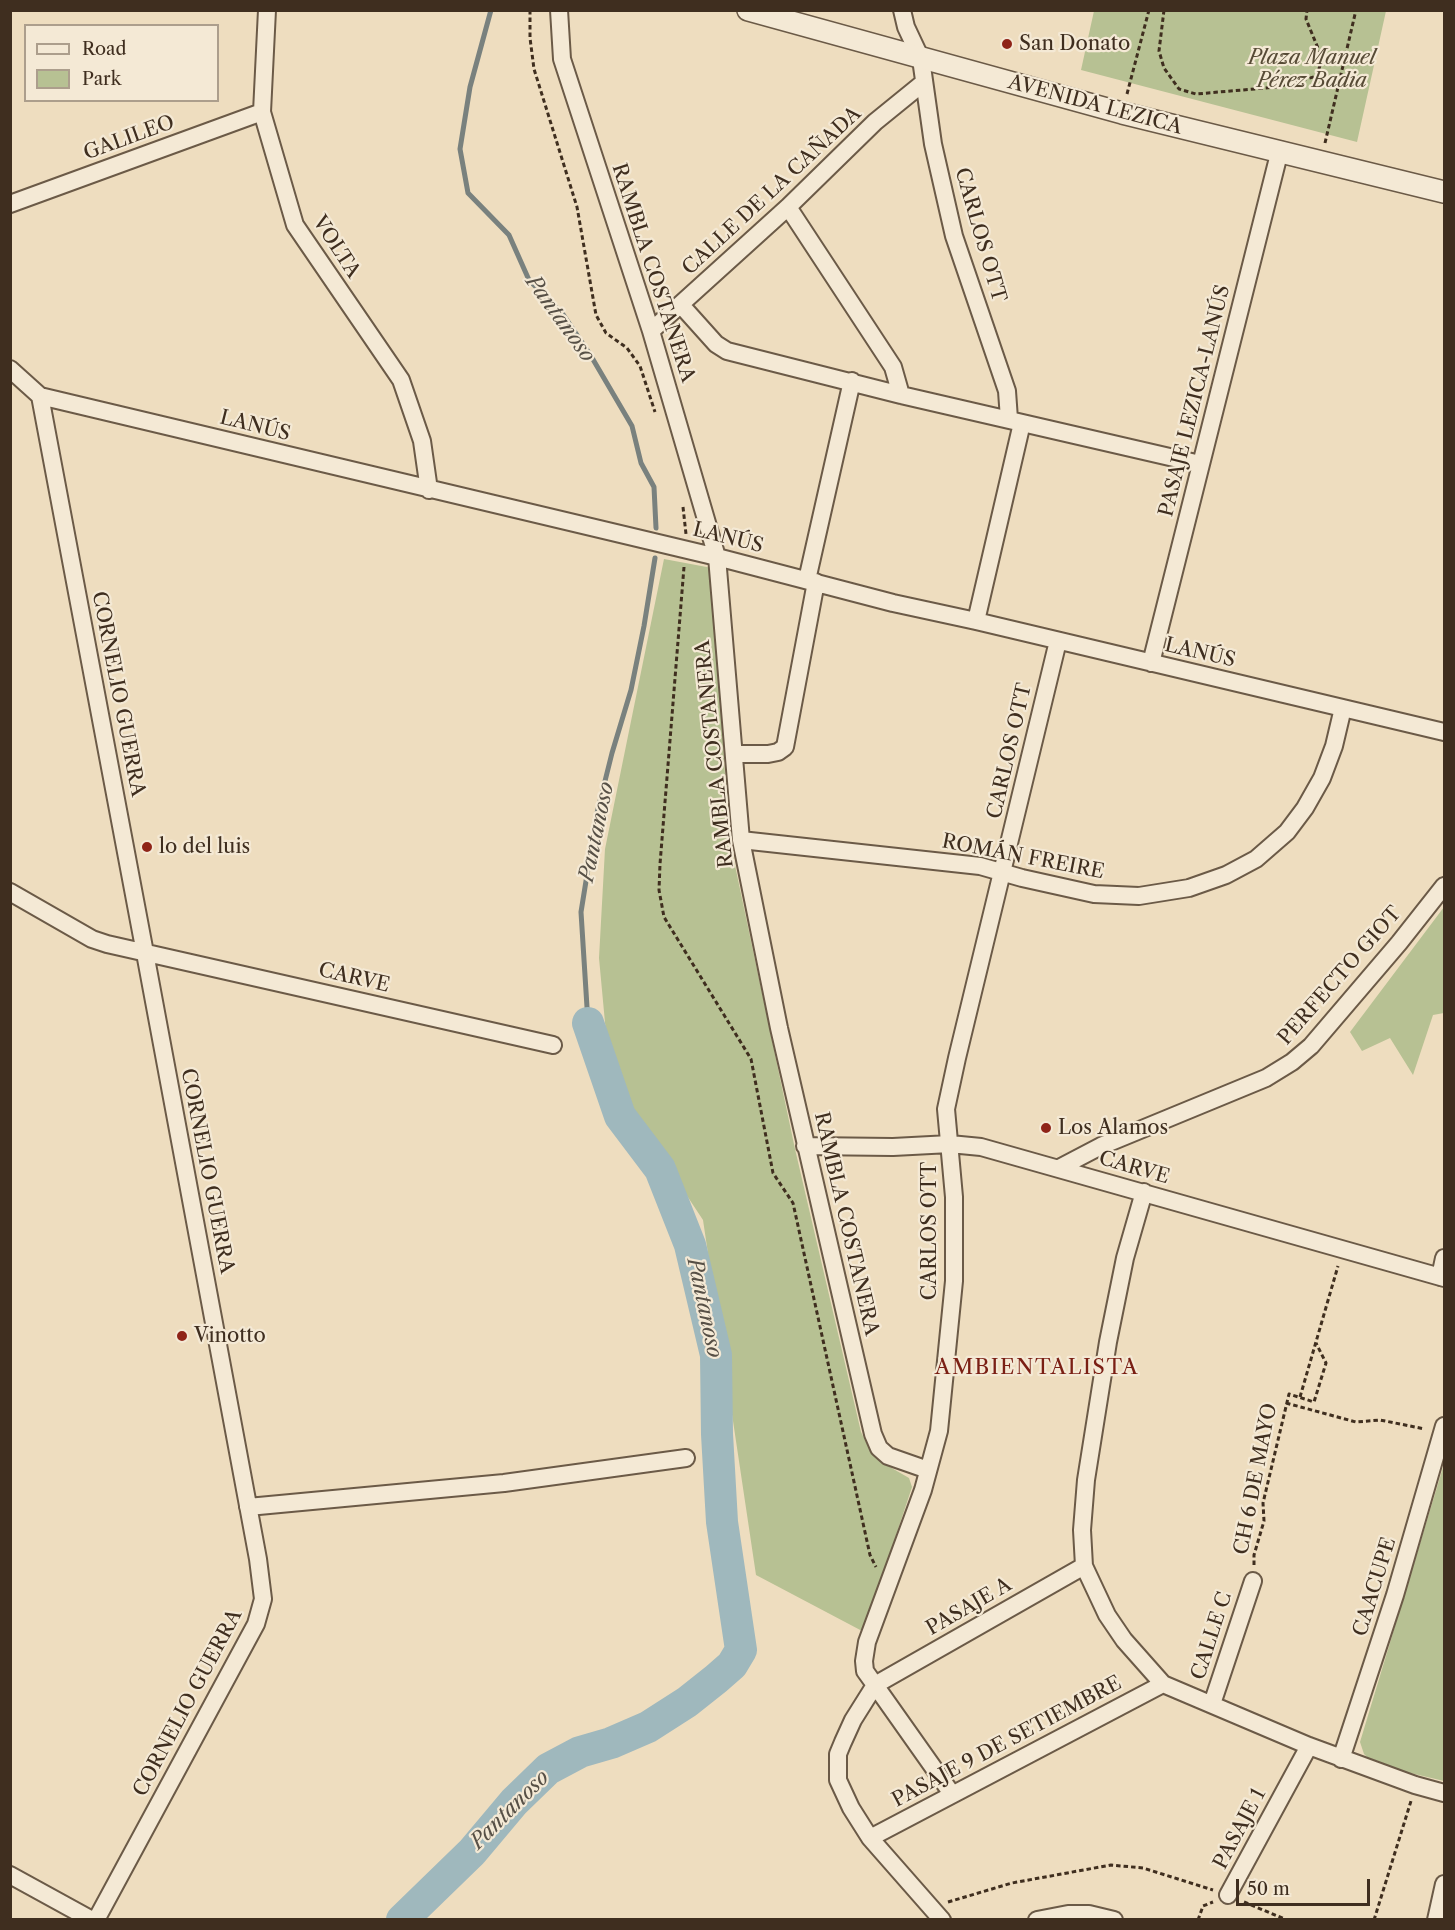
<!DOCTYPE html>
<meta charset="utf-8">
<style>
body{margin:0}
#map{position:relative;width:1455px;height:1930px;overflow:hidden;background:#eeddbf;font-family:"Libre Caslon Text",serif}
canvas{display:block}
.frame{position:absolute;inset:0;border:12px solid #3f2e1f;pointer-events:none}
.legend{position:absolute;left:24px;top:24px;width:195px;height:78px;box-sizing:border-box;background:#f4e9d5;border:2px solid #ac9e8c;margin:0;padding:8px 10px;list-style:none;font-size:18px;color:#3f2e1f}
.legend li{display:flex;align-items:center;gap:12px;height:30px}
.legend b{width:30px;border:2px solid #ac9e8c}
.scale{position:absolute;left:1236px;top:1879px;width:134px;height:27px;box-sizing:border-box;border:3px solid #3f2e1f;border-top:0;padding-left:8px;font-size:18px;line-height:21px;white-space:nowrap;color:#3f2e1f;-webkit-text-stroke:4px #f4e9d5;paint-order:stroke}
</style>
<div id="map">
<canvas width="1455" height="1930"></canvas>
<div class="frame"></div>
<ul class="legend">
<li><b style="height:8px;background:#f4e9d5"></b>Road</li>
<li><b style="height:16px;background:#b7c193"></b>Park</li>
</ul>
<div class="scale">50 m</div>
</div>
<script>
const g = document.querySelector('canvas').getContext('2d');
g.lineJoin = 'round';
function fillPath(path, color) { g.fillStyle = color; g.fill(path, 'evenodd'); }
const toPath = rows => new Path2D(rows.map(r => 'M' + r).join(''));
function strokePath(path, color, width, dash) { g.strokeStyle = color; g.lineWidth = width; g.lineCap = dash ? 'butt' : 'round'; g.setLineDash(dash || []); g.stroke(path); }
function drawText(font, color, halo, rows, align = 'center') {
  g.font = font + ' "Libre Caslon Text",serif'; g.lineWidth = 4.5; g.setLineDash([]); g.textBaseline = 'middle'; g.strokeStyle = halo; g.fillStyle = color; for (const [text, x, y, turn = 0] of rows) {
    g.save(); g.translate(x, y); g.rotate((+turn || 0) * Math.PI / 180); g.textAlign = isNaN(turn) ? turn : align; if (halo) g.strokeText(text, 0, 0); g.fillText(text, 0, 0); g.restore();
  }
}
const green = toPath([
 [1094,11,1386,11,1357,142,1081,70],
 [664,559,712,568,729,837,795,1149,861,1432,871,1452,883,1463,909,1478,912,1487,864,1632,756,1575,703,1220,629,1108,607,1044,599,958,605,849],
 [1444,907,1444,1013,1433,1015,1413,1075,1390,1038,1362,1051,1350,1032],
 [1444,1464,1444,1781,1385,1767,1372,1762,1364,1754,1360,1742]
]);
const stream = toPath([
 [491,10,470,87,460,149,468,193,509,235,529,280,562,313,591,356,632,426,641,463,654,487,656,528],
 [588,1023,581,912,597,813,612,753,631,690,644,626,655,558]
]);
const river = toPath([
 [402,1920,472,1852,514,1802,548,1769,580,1752,611,1743,648,1727,687,1702,716,1679,732,1665,741,1650,722,1522,717,1434,716,1355,690,1245,660,1169,620,1116,588,1023]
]);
const path = toPath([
 [530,10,530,38,534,69,577,207,596,315,606,333,627,348,640,366,655,412],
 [1164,10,1159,51,1164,68,1179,89,1196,94,1277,87,1317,76,1322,58,1306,19,1307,10],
 [1127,94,1149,10],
 [1325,143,1356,10],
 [683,507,686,534],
 [684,567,660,864,659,890,664,917,751,1059,773,1173,793,1203,870,1555,876,1567],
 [1300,1397,1338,1266],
 [1286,1403,1356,1422,1380,1420,1425,1429],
 [1254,1565,1254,1555,1264,1521,1263,1503,1289,1394,1314,1402,1326,1363,1316,1343],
 [948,1902,1012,1883,1111,1865,1143,1868,1213,1890],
 [1244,1902,1287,1920],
 [1198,1920,1203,1906,1213,1902],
 [1374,1920,1411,1801]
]);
const minor = toPath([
 [267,10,262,112,295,225,401,380,422,441,429,490],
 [559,10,562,59,651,331,717,557,741,840,779,1028,873,1434,879,1448,888,1456,928,1470],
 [902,10,906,27,921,59,933,144,954,236,1007,391,1009,419],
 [10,204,262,112],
 [788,207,893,367,901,395],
 [681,305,716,344,727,351,901,395,1200,464],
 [651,331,788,207,875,122,923,83],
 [10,369,40,396,717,557,893,603,976,621,1444,732],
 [40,396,145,953,258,1559,263,1599,256,1624,96,1920],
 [807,580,852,381],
 [976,621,1022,423],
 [1151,663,1280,150],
 [735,754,768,754,778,752,785,747,816,582],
 [741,840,980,866,1022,878,1094,894,1139,896,1189,888,1226,875,1256,859,1287,832,1305,808,1322,778,1334,746,1343,708],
 [10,892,92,939,107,944,553,1045],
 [805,1146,893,1147,950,1144,981,1147,1444,1278],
 [1059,1168,1101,1146,1266,1078,1292,1062,1311,1046,1399,943,1444,886],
 [1144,1192,1125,1258,1108,1342,1086,1480,1082,1530,1084,1566,1107,1615,1124,1640,1163,1684,1309,1746,1415,1785,1444,1793],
 [1440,1277,1444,1258],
 [248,1507,504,1483,686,1458],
 [1212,1704,1253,1581],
 [1341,1759,1395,1595,1444,1426],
 [952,1794,875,1685,865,1671,864,1661,867,1642,923,1490,939,1431,954,1281,954,1197,946,1109,957,1058,1058,641],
 [870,1838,1163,1684],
 [10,1875,92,1920],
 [1228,1895,1309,1746],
 [942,1920,870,1838,851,1808,838,1780,838,1754,843,1742,853,1720,875,1685,1084,1566],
 [1037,1920,1068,1914,1089,1914,1114,1920],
 [1436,1920,1444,1884]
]);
const tertiary = toPath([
 [748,10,1122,113,1444,192]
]);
const markers = [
 [1007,44,6,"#8f2418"],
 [147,847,6,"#8f2418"],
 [1046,1128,6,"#8f2418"],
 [182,1336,6,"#8f2418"]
];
const poiNames = [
 ["San Donato",1019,44],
 ["lo del luis",159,847],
 ["Los Alamos",1058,1128],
 ["Vinotto",194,1336]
];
const parkNames = [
 ["Plaza Manuel",1312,58],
 ["Pérez Badia",1312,81]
];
const streetNames = [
 ["AVENIDA LEZICA",1095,105,15],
 ["GALILEO",129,138,-20],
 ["CALLE DE LA CAÑADA",772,191,-43],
 ["CARLOS OTT",980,235,74],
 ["VOLTA",336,247,57],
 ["RAMBLA COSTANERA",653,273,72],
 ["PASAJE LEZICA-LANÚS",1195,401,-76],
 ["LANÚS",255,426,14],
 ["LANÚS",728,538,14],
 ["LANÚS",1200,653,13],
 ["CORNELIO GUERRA",118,694,79],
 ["CARLOS OTT",1010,751,-77],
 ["RAMBLA COSTANERA",715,754,-96],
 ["ROMÁN FREIRE",1023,857,11],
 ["PERFECTO GIOT",1340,976,-49],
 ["CARVE",354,978,13],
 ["CARVE",1134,1168,16],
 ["CORNELIO GUERRA",207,1171,79],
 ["RAMBLA COSTANERA",846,1224,77],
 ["CARLOS OTT",930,1231,-90],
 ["CH 6 DE MAYO",1256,1479,-79],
 ["CAACUPE",1375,1587,-73],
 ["PASAJE A",969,1607,-30],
 ["CALLE C",1212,1636,-72],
 ["CORNELIO GUERRA",188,1703,-62],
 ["PASAJE 9 DE SETIEMBRE",1007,1742,-28],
 ["PASAJE 1",1240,1829,-62]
];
const waterNames = [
 ["Pantanoso",560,319,54],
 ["Pantanoso",597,832,-78],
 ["Pantanoso",704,1308,78],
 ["Pantanoso",510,1810,-45]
];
const neighbourhoodNames = [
 ["AMBIENTALISTA",1037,1368]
];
fillPath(green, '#b7c193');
strokePath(stream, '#79817e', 5);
strokePath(river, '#9fb8bd', 32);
strokePath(minor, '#6b5a47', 20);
strokePath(tertiary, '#6b5a47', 24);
strokePath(path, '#3f2e1f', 3, [4.5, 3]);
strokePath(minor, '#f4e9d5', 16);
strokePath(tertiary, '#f4e9d5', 21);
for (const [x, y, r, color] of markers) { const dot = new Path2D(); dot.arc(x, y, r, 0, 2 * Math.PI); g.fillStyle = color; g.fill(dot); strokePath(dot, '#f4e9d5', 2); }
drawText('20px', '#3f2e1f', '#f4e9d5', poiNames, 'left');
drawText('italic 20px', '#574b36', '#f4e9d5', parkNames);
drawText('20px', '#3f2e1f', '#f4e9d5', streetNames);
drawText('italic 21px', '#575046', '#f4e9d5', waterNames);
g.letterSpacing = '1.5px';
drawText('21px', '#7a1f14', '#f4e9d5', neighbourhoodNames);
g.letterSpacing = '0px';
</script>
